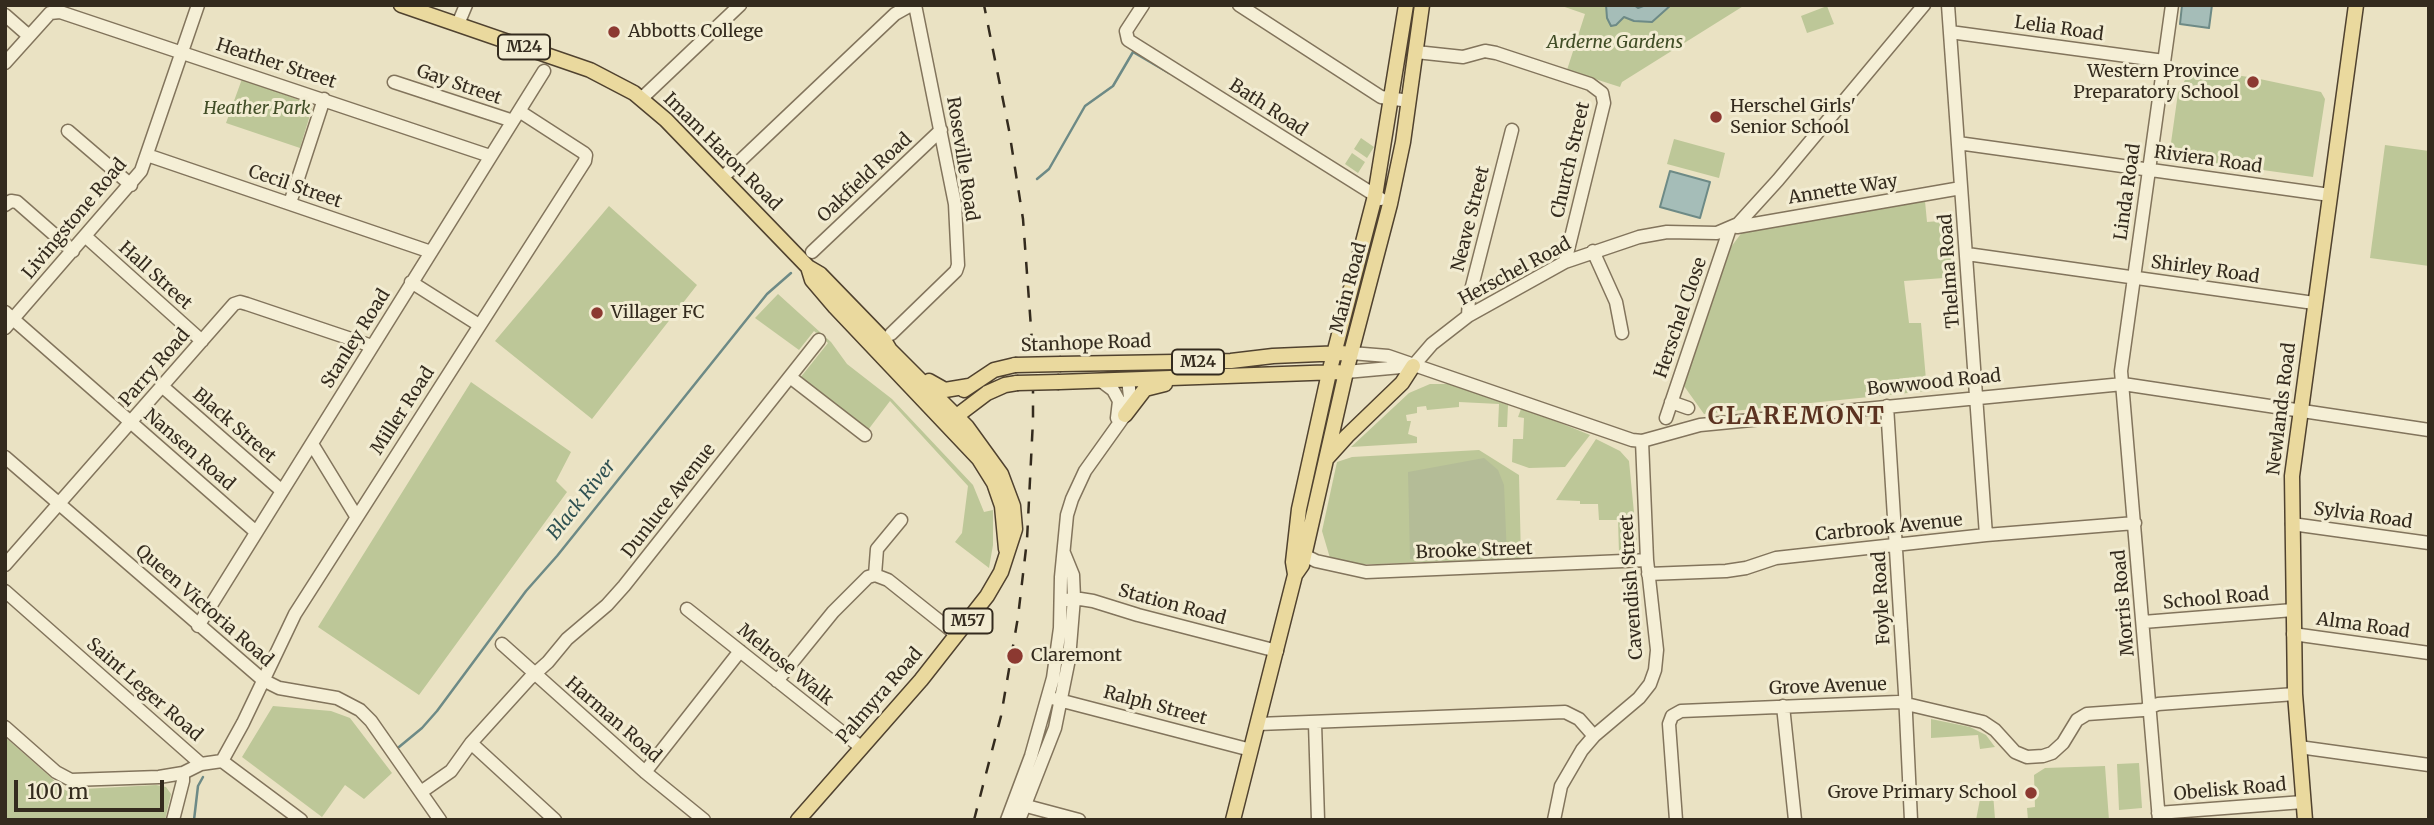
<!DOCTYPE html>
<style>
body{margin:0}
#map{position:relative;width:2434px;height:825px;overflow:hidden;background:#eae2c3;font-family:Merriweather,serif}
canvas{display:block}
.frame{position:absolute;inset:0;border:7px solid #342b1e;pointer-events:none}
.scale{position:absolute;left:14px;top:780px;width:150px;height:32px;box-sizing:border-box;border:4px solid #342b1e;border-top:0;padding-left:9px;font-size:21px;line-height:24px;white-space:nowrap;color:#342b1e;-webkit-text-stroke:5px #f2ecd2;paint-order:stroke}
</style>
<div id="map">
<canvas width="2434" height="825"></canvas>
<div class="frame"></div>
<div class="scale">100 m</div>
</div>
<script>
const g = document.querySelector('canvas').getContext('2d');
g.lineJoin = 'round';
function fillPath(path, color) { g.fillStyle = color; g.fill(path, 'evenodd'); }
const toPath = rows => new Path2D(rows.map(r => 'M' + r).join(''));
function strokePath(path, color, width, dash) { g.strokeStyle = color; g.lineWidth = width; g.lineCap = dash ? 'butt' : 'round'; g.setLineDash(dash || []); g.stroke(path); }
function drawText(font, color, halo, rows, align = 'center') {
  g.font = font + ' Merriweather,serif'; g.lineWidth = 6; g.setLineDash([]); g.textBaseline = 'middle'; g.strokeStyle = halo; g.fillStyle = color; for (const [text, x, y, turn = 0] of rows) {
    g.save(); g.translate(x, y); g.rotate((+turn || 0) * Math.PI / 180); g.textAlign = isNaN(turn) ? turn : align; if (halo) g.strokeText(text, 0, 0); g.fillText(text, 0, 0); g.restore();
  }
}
const green = toPath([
 [1559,5,1745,5,1622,82,1620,87,1567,70,1585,14],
 [1827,6,1834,24,1807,33,1801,16],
 [2200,74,2229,74,2255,78,2321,92,2325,99,2313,177,2169,157,2178,93,2186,78],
 [242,79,313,105,300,148,226,123],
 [1361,138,1374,147,1367,158,1354,149],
 [1674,139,1725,153,1719,178,1667,164],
 [2385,145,2429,151,2429,266,2370,258],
 [1352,153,1365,162,1358,173,1345,164],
 [1925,201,1927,222,1952,220,1957,277,1904,281,1909,323,1921,323,1927,391,1704,414,1684,386,1731,247,1743,231],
 [609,206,697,285,592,419,495,341],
 [778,294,831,342,847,364,892,399,973,485,984,512,993,510,993,545,989,568,955,542,962,533,968,486,890,401,868,430,800,378,828,343,814,331,799,350,755,318],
 [471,382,571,452,556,481,567,492,419,695,318,627],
 [1430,384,1450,384,1508,405,1507,427,1498,427,1499,404,1459,402,1459,407,1427,410,1426,406,1417,407,1417,413,1406,415,1407,421,1411,421,1408,434,1417,437,1417,443,1351,447,1409,393],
 [1521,409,1558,422,1590,435,1565,467,1529,468,1512,462,1513,439,1523,439,1524,418,1518,417],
 [1596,439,1620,451,1629,461,1637,544,1628,553,1619,553,1618,520,1599,520,1598,504,1580,504,1580,501,1556,500],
 [1479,450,1519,475,1521,558,1378,564,1354,564,1330,558,1322,531,1337,462,1352,457],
 [273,706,331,711,350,718,392,773,364,799,345,785,322,817,242,757],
 [1931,719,1970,727,1986,735,1995,747,1980,749,1978,735,1931,738],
 [5,737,65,790,156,785,166,787,171,794,165,820,5,820],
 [2139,763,2142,808,2119,810,2117,764],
 [2105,766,2109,820,2028,820,2027,808,2035,807,2034,775,2045,768],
 [1993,793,1995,819,2017,818,2017,820,1976,820,1981,794]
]);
const cemetery = toPath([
 [1484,458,1498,470,1504,485,1507,557,1410,559,1408,472]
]);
const water = toPath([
 [1606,5,1634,5,1638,8,1646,5,1671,5,1652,22,1634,21,1624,17,1616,25,1611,26,1607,18,1606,5],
 [2182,5,2212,5,2209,28,2180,24,2182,5],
 [1670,171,1710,182,1700,218,1660,207,1670,171]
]);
const stream = toPath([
 [1037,179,1049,169,1085,106,1113,86,1133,52,1169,73],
 [399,747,422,728,437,711,526,591,557,556,767,294,791,273],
 [194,820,198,786,203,777]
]);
const minor = toPath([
 [1143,5,1126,31,1128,40,1381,199],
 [1239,5,1381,97,1409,101],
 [1948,5,1986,535],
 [5,15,29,36],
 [458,24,466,5],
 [1950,32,2164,61],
 [1416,52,1463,57,1485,51,1496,53,1590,84,1602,93,1604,103,1565,262],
 [5,63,50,13,60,12,490,156],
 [394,82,513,121],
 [641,99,740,5],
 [68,131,131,185],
 [1958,143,2330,195],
 [147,155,431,252],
 [722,178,895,14,911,5],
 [290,203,324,99],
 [5,205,11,201,17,202,73,251],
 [1737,227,1961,188],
 [85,236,202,341],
 [1593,251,1616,302,1622,333],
 [812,252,941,130],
 [1967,254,2314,303],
 [411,282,479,325],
 [5,312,256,532],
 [1468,316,1469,298,1512,130],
 [5,328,141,171,198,5],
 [891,334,956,271,958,265,955,204,915,5],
 [1351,353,1388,356,1632,440,1642,441,1700,425,2123,384,2429,430],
 [1413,366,1432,344,1468,316,1565,262,1639,237,1667,232,1717,233,1738,224,1778,180,1924,5],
 [1346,372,1412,366],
 [790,377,865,435],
 [1101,381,1113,390,1119,401,1117,418],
 [163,387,282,491],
 [1671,402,1688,408],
 [1887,406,1905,693,1911,820],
 [1666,418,1730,228],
 [312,444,356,516],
 [5,457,263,680,279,688,337,698,360,710,371,721,440,820],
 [2292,524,2429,543],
 [1298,552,1316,561,1366,572,1647,560],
 [5,565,234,304,240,302,247,304,372,346],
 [1648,574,1726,571,1746,568,1776,558,1794,556,1986,535,2135,523],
 [875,575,877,549,901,520],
 [5,591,201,764],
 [1067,600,1074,598,1093,601,1138,615,1277,651],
 [687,609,862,748],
 [2143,622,2293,610],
 [198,626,544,71],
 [2293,634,2429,653],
 [502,644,645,772,704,820],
 [777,681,833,612,868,577,875,575,888,580,957,635],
 [1055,699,1251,750],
 [1783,706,1795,820],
 [1315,723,1318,820],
 [1258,724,1565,712,1579,719,1594,736],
 [5,727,56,772,71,780,159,777,183,773,201,764,222,761,301,820],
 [471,743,555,820],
 [2299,747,2429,765],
 [222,761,243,723,295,614,585,161,586,155,584,153,519,111],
 [645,772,740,651],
 [421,792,451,771,471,743,529,679,548,662,567,639,607,605,624,586,819,340],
 [1019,804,1079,820],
 [2158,813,2303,802],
 [173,820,183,781,183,773],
 [1007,820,1031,756,1053,678,1060,628,1061,577,1067,515,1072,499,1085,471,1125,415,1130,397,1128,379],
 [1019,820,1055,728,1069,659,1074,598,1073,575,1064,553],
 [1554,820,1561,786,1582,750,1594,736,1639,698,1650,684,1655,670,1657,650,1647,560,1642,441],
 [1676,820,1669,724,1672,716,1681,711,1898,702,1983,722,1995,730,2015,752,2027,757,2043,756,2052,753,2063,743,2077,720,2087,714,2143,710,2158,704,2295,694],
 [2159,820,2121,371,2172,5]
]);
const major = toPath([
 [401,5,590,70,634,93,666,120,808,267,820,274,884,340,890,350,967,427,1001,474,1013,506,1015,529,1001,572,987,596,921,680,798,820],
 [808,267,812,280,835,307,979,459,994,483,1002,506,1006,549],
 [1061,364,1231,361,1273,356,1343,353],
 [929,381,945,390,969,386],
 [1059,382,1338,372],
 [964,390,994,370,1015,365],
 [1125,415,1145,389,1165,384],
 [950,421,987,393,1005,385,1017,383],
 [1328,457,1347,436,1402,383,1413,366],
 [1295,574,1293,562,1299,509,1329,373,1375,196,1406,5],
 [1233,820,1295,575,1302,565,1346,372,1390,204,1403,142,1422,5],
 [2305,820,2295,694,2292,476,2356,5]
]);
const rail = toPath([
 [974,820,1001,716,1018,617,1027,540,1033,420,1033,355,1023,219,1009,130,984,5]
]);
const majorBridge = toPath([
 [1015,365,1061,364],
 [1017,383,1059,382]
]);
const markers = [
 [614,32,7,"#8c3931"],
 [2253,82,7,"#8c3931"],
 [1716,117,7,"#8c3931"],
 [597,313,7,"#8c3931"],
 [1015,656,9,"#8c3931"],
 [2031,793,7,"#8c3931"]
];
const shields = [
 [524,47,52],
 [1198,362,52],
 [968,621,49]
];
const shieldNames = [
 ["M24",524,47],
 ["M24",1198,362],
 ["M57",968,621]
];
const streetNames = [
 ["Lelia Road",2059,29,8],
 ["Heather Street",276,64,18],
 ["Gay Street",459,85,19],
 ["Bath Road",1268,108,33],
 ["Imam Haron Road",722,152,45],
 ["Roseville Road",962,159,81],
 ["Church Street",1571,160,-77],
 ["Riviera Road",2208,160,8],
 ["Oakfield Road",865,178,-43],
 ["Cecil Street",295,187,19],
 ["Annette Way",1843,190,-9],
 ["Linda Road",2128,192,-82],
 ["Livingstone Road",75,219,-50],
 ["Neave Street",1471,219,-76],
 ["Shirley Road",2205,270,8],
 ["Thelma Road",1950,271,-94],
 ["Herschel Road",1515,272,-28],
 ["Hall Street",155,276,42],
 ["Main Road",1349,288,-75],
 ["Herschel Close",1681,318,-71],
 ["Stanley Road",356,339,-58],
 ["Stanhope Road",1086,344,-2],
 ["Parry Road",155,368,-49],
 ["Bowwood Road",1934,383,-6],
 ["Newlands Road",2282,409,-83],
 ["Miller Road",403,411,-57],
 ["Black Street",234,426,41],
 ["Nansen Road",189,450,41],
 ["Dunluce Avenue",669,501,-52],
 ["Sylvia Road",2363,516,8],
 ["Carbrook Avenue",1889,528,-6],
 ["Brooke Street",1474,551,-2],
 ["Cavendish Street",1632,587,-94],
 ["Foyle Road",1882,598,-93],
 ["School Road",2216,599,-5],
 ["Morris Road",2124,603,-95],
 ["Station Road",1172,605,15],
 ["Queen Victoria Road",204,606,41],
 ["Alma Road",2363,626,8],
 ["Melrose Walk",785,665,39],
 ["Grove Avenue",1828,687,-2],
 ["Saint Leger Road",144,690,41],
 ["Palmyra Road",880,696,-49],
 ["Ralph Street",1155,706,15],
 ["Harman Road",613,720,41],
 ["Obelisk Road",2230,790,-5]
];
const poiNames = [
 ["Abbotts College",628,32],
 ["Western Province",2239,72,"right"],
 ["Preparatory School",2239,93,"right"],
 ["Herschel Girls'",1730,107],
 ["Senior School",1730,128],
 ["Villager FC",611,313],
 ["Claremont",1031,656],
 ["Grove Primary School",2017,793,"right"]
];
const parkNames = [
 ["Arderne Gardens",1615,43],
 ["Heather Park",257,109]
];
const waterNames = [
 ["Black River",582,500,-51]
];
const districtNames = [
 ["CLAREMONT",1797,417]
];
fillPath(green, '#bdc798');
fillPath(cemetery, '#b4bc97');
fillPath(water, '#a5bdb8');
strokePath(water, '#6d8a86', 2);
strokePath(stream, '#6d8a86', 2.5);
strokePath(minor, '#82745c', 15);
strokePath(major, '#50422f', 17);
strokePath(minor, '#f5efd6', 12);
strokePath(major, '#ead99e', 14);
strokePath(rail, '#342b1e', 2.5, [12, 12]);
strokePath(majorBridge, '#50422f', 17, []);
strokePath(majorBridge, '#ead99e', 14);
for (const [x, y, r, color] of markers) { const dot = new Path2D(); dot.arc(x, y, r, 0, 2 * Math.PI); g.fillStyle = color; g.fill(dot); strokePath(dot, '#f2ecd2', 2.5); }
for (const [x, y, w] of shields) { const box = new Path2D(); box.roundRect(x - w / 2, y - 12.5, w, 25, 5); g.fillStyle = '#f2ecd2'; g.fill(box); strokePath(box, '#342b1e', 2); }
drawText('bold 16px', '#342b1e', null, shieldNames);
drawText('18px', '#342b1e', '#f2ecd2', streetNames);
drawText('18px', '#342b1e', '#f2ecd2', poiNames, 'left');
drawText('italic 18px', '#414e27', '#f2ecd2', parkNames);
drawText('italic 19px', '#2f5152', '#f2ecd2', waterNames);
g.letterSpacing = '2px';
drawText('bold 24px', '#5c3321', '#f2ecd2', districtNames);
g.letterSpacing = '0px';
</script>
